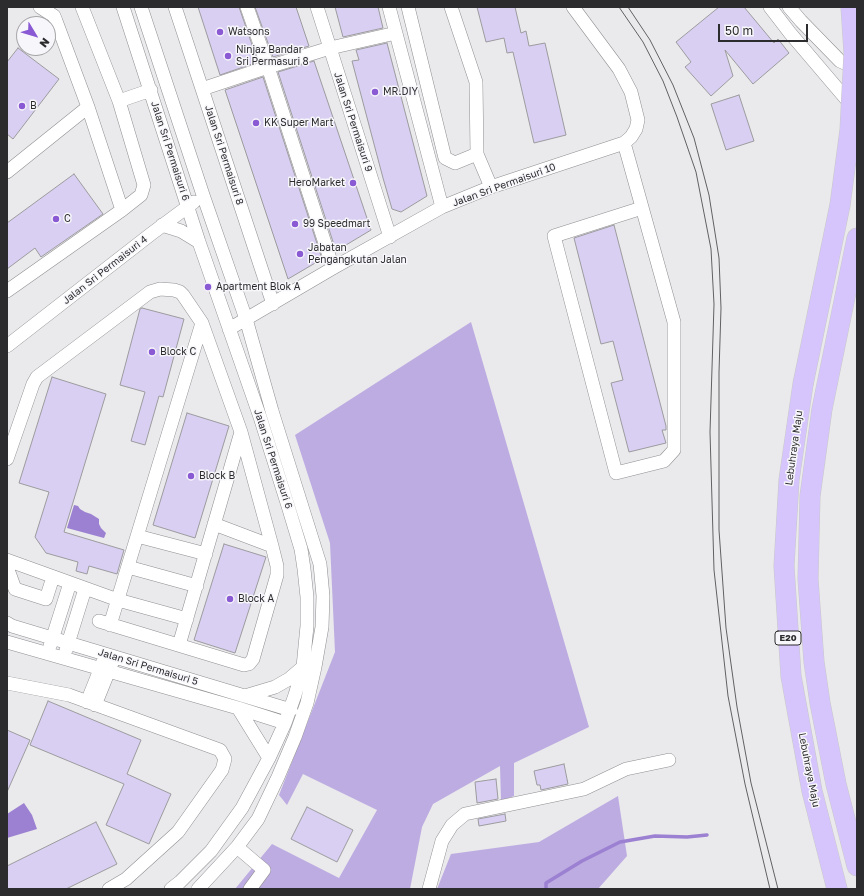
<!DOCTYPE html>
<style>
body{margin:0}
#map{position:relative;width:864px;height:896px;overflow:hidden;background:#eae9ec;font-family:"Golos Text",sans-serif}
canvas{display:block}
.frame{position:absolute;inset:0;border:8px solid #2c2b2d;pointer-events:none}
.north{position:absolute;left:16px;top:16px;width:40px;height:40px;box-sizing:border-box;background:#f7f6fa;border:1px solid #a6a5a8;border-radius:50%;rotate:128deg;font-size:11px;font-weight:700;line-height:16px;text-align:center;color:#2c2b2d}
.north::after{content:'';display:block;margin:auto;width:14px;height:18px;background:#895ad3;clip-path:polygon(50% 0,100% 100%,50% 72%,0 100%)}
.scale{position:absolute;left:718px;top:24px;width:90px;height:18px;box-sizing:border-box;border:2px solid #2c2b2d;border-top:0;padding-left:5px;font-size:12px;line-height:14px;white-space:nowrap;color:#2c2b2d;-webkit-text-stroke:3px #f7f6fa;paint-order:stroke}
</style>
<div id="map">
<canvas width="864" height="896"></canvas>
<div class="frame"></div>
<div class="north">N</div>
<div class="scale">50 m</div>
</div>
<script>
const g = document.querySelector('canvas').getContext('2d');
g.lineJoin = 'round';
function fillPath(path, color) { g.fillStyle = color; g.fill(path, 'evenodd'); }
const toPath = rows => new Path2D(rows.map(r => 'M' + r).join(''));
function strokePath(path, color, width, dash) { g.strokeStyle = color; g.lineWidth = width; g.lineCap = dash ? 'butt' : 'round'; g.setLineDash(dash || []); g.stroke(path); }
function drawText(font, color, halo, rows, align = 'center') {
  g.font = font + ' "Golos Text",sans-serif'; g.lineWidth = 3; g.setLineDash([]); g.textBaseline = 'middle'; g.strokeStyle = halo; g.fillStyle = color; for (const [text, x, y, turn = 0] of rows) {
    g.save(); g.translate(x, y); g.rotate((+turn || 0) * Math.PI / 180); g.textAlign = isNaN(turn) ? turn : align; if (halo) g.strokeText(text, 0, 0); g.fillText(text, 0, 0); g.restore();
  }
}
const green = toPath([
 [471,322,589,727,514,763,514,796,501,801,500,766,433,804,422,827,410,889,235,889,272,844,339,878,377,810,303,774,287,805,279,795,335,652,330,543,295,435],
 [618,796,627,856,598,889,437,889,451,854,539,842]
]);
const water = toPath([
 [74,505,78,506,80,509,85,512,91,514,99,519,99,524,101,528,106,533,104,538,67,528],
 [24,803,32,815,37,829,7,838,7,814]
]);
const stream = toPath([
 [546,889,546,883,582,861,620,842,655,836,687,837,707,835]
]);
const building = toPath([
 [198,7,239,7,258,62,220,75,198,7],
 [255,7,296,7,309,46,273,57,255,7],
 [335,7,378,7,383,28,343,37,335,7],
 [477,7,515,7,521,33,526,31,529,46,545,43,566,135,534,143,513,52,507,53,504,38,486,42,477,7],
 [719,7,744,7,774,43,778,39,789,53,753,84,725,50,733,76,711,96,685,67,691,62,676,42,719,7],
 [387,43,427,196,401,212,392,209,383,178,352,61,359,60,356,50,387,43],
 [18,48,59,79,13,139,7,134,7,62,18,48],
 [314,61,371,230,336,251,278,72,314,61],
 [263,77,322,259,288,279,225,90,263,77],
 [739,95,754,141,726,150,711,104,739,95],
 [74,174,103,214,41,257,35,248,7,269,7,223,74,174],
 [614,225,666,426,666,430,662,430,666,443,629,452,611,383,623,380,613,341,601,344,574,238,614,225],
 [142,308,184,319,163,397,159,396,145,445,131,441,145,392,120,385,140,309,142,308],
 [52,377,106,394,64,532,124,550,117,574,89,566,87,574,76,571,78,562,46,553,35,537,49,492,19,483,52,377],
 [187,413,229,426,195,538,153,525,187,413],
 [224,544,266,557,235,653,194,640,224,544],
 [48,701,141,740,127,774,171,794,149,844,106,825,124,784,30,745,48,701],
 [7,730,30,740,7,792,7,730],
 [564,764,568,784,541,790,540,785,537,785,534,771,564,764],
 [496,779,498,799,477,803,475,782,496,779],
 [307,807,353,830,337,862,291,839,307,807],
 [505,814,506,821,479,826,478,819,505,814],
 [96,822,117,864,66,889,7,889,7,866,96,822]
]);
const minor = toPath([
 [40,7,54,16,56,21,88,107,122,210],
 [123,7,199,242,260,417,288,506,301,549,304,569,307,597,307,626,303,667,295,695,285,723,269,758,242,808,211,851,180,882,171,889],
 [141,7,203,195,246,319,272,411,320,564,323,596,322,627,315,667,307,703,295,737,278,777,258,819,237,847,198,889],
 [175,7,273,304],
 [247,7,268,67,333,268],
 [317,7,390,237],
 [389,7,442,207],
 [408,7,445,158,455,163,477,154],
 [451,7,476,82,477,154,491,187],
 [770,7,790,33,853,107],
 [789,7,801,21,840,61,851,66,857,65],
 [202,89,268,67,330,48,396,33],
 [119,101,151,90],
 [624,143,628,157,674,322,674,450,664,461,616,473,554,236,642,208],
 [7,172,88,107],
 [162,225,181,231,199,242],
 [7,291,122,210,141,195,144,185,119,101,82,7],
 [229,329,333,268,442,207,491,187,624,143,631,137,636,129,638,120,631,92,619,69,573,7],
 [7,346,151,234,194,202],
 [7,459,33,384,37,377,150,292,160,289,174,290,180,292,183,295,202,323,241,432,272,546,277,566,277,575,253,659,249,664,244,665,99,621],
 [214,524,272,546],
 [137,536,206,554],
 [7,560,118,600,187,619],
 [7,567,15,589,46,599,53,577],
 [128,567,197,586],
 [7,623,12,626,291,710],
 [110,625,202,323],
 [7,642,238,708,285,723],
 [179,645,241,432],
 [50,646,70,583],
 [66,650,85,589],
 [7,683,69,695,220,750,225,759,222,770,178,832,126,879,109,889],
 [245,696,275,687,289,679,303,667],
 [87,702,103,662],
 [95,705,112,663],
 [238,708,269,758],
 [237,847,264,870,250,889],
 [429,889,442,841,452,825,465,814,584,789,626,769,669,760]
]);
const highway = toPath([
 [857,238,822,409,810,496,808,579,814,662,820,703,836,784,857,866],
 [803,384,789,480,784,566,791,676,812,791,837,889]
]);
const tram = toPath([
 [619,7,643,42,663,81,677,117,696,172,711,249,714,304,710,432,714,570,728,696,745,784,770,889],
 [628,7,650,40,673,85,694,138,709,195,719,258,721,308,719,372,719,530,726,628,737,707,751,783,778,889]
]);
const highwayBridge = toPath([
 [803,384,840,205,850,130,854,53,851,7]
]);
const markers = [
 [220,32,4,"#895ad3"],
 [228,56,4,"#895ad3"],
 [375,92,4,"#895ad3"],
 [22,106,4,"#895ad3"],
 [256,123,4,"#895ad3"],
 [353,183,4,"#895ad3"],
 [56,219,4,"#895ad3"],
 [295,224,4,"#895ad3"],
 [300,254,4,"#895ad3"],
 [208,287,4,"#895ad3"],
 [152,352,4,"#895ad3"],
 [191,476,4,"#895ad3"],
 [230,599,4,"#895ad3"]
];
const shields = [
 [788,638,26]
];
const shieldNames = [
 ["E20",788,638]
];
const poiNames = [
 ["Watsons",228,32],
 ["Ninjaz Bandar",236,50],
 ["Sri Permasuri 8",236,62],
 ["MR.DIY",383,92],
 ["B",30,106],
 ["KK Super Mart",264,123],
 ["HeroMarket",345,183,"right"],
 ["C",64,219],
 ["99 Speedmart",303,224],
 ["Jabatan",308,248],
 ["Pengangkutan Jalan",308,260],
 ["Apartment Blok A",216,287],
 ["Block C",160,352],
 ["Block B",199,476],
 ["Block A",238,599]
];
const streetNames = [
 ["Jalan Sri Permaisuri 9",353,122,72],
 ["Jalan Sri Permaisuri 6",170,151,72],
 ["Jalan Sri Permaisuri 8",224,155,72],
 ["Jalan Sri Permaisuri 10",504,185,-20],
 ["Jalan Sri Permaisuri 4",105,270,-38],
 ["Lebuhraya Maju",794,448,-82],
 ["Jalan Sri Permaisuri 6",273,459,72],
 ["Jalan Sri Permaisuri 5",148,667,17],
 ["Lebuhraya Maju",809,770,79]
];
fillPath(green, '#bdace1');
fillPath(water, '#9c81d2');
strokePath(stream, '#9c81d2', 3.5);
fillPath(building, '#d9cff2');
strokePath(building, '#9c9b9e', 1);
strokePath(minor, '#908f92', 14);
strokePath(highway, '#c8c8c8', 21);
strokePath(minor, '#fff', 13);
strokePath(highway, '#d6c5fd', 20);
strokePath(tram, '#616062', 1);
strokePath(highwayBridge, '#c8c8c8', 21, []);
strokePath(highwayBridge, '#d6c5fd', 20);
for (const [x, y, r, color] of markers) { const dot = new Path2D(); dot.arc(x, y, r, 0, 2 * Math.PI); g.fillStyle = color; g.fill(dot); strokePath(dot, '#f7f6fa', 1.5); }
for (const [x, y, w] of shields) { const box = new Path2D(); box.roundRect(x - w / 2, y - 7, w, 14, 3); g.fillStyle = '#f7f6fa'; g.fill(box); strokePath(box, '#2c2b2d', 1); }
drawText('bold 9px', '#2c2b2d', null, shieldNames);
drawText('10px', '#2c2b2d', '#f7f6fa', poiNames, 'left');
drawText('10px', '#2c2b2d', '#f7f6fa', streetNames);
</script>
